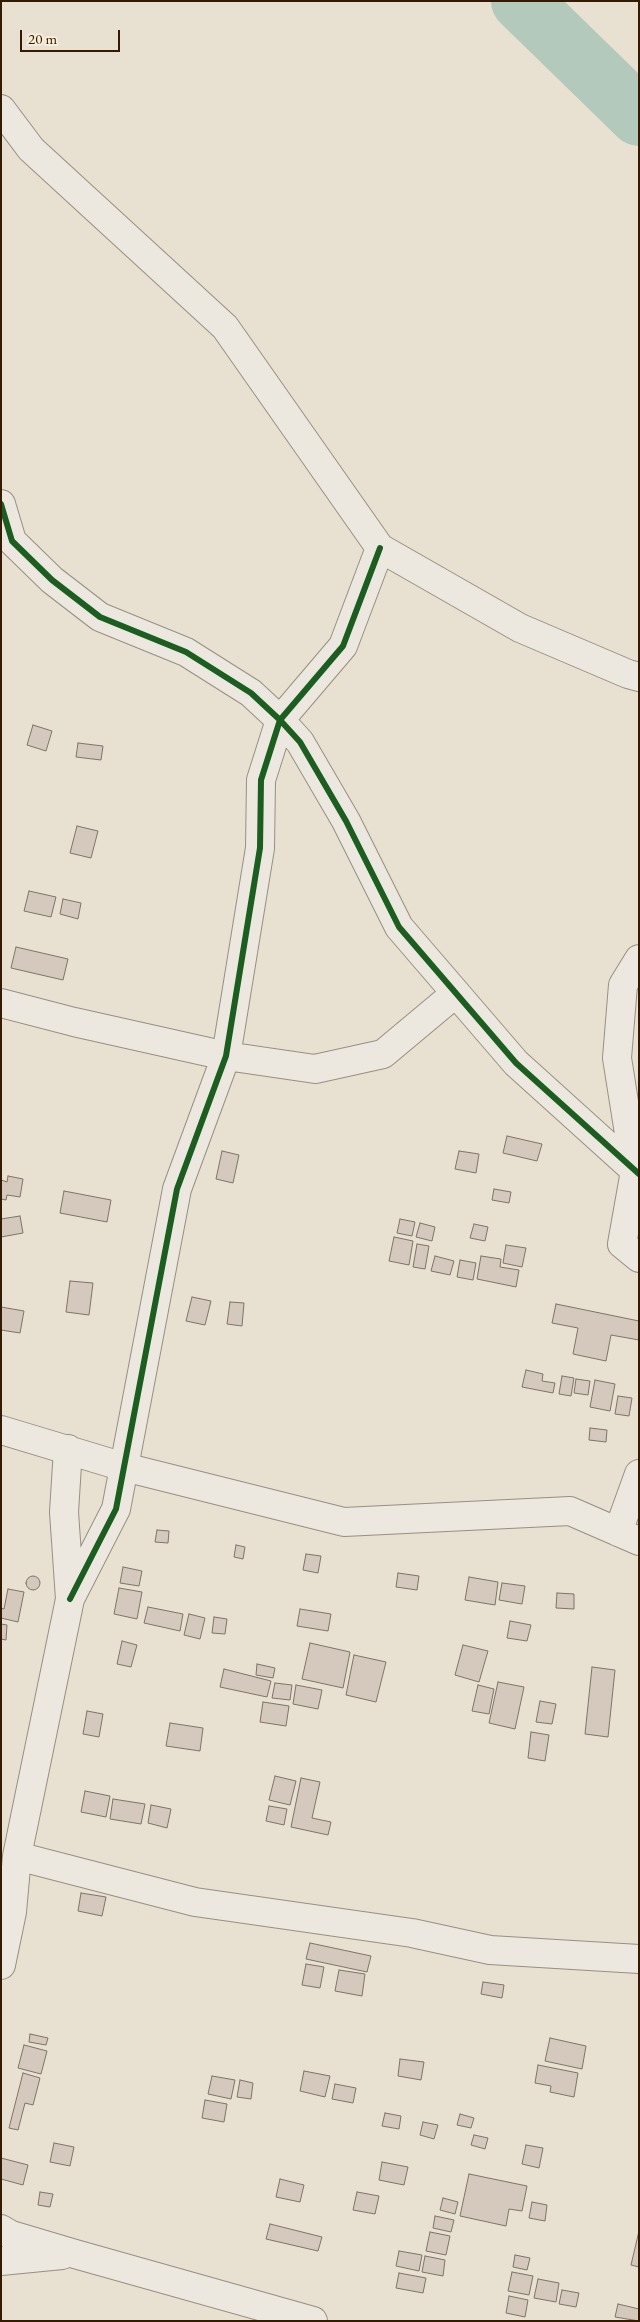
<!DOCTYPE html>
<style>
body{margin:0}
#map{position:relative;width:640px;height:2322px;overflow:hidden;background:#e8e0d0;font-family:"EB Garamond",serif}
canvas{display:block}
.frame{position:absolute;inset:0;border:2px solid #361901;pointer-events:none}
.scale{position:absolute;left:20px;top:30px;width:100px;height:22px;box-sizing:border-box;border:2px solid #361901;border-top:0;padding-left:6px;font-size:15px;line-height:18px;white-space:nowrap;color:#361901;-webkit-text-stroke:4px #f7edd9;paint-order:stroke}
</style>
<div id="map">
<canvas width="640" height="2322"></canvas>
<div class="frame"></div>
<div class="scale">20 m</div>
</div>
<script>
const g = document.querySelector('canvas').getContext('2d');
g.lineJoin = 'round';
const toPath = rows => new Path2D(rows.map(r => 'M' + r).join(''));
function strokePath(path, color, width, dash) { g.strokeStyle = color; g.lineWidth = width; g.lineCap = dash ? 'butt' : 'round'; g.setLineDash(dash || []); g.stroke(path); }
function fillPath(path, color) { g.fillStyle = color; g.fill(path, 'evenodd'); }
const river = toPath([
 [521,1,639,116]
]);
const building = toPath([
 [33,725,52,731,46,751,27,745,33,725],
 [78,743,103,746,101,760,76,757,78,743],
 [77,826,98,831,91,858,70,853,77,826],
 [29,891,56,897,51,917,24,911,29,891],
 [63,899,81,903,78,919,60,914,63,899],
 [16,947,68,959,63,980,11,968,16,947],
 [507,1136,542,1144,537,1161,503,1153,507,1136],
 [222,1151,239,1155,233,1183,216,1179,222,1151],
 [459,1151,479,1154,476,1173,455,1169,459,1151],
 [8,1176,23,1179,20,1197,7,1195,6,1200,1,1199,1,1180,7,1182,8,1176],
 [494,1189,511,1192,509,1203,492,1200,494,1189],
 [64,1191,111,1200,107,1222,60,1213,64,1191],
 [20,1216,23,1233,1,1237,1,1219,20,1216],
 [400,1219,415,1222,412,1236,397,1233,400,1219],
 [420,1223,435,1227,432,1241,416,1237,420,1223],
 [474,1224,488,1227,485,1241,470,1238,474,1224],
 [394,1237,413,1241,409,1265,389,1261,394,1237],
 [417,1244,429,1246,425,1269,413,1267,417,1244],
 [506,1245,526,1248,522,1267,503,1263,506,1245],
 [435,1256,454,1261,450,1275,431,1271,435,1256],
 [481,1256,501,1259,500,1267,519,1270,516,1287,477,1279,481,1256],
 [460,1260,476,1263,473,1280,457,1277,460,1260],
 [70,1281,93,1283,89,1315,66,1312,70,1281],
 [192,1297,211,1301,205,1325,186,1321,192,1297],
 [230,1302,244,1303,242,1326,227,1324,230,1302],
 [556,1304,639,1321,639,1340,611,1335,606,1361,573,1354,578,1328,552,1323,556,1304],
 [1,1307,24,1311,20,1333,1,1330,1,1307],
 [526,1370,543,1374,542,1381,555,1383,553,1393,522,1387,526,1370],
 [562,1376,574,1378,571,1396,559,1394,562,1376],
 [576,1379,590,1381,588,1395,574,1393,576,1379],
 [595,1380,615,1384,610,1411,590,1407,595,1380],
 [618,1396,632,1398,629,1416,615,1414,618,1396],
 [590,1428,607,1430,606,1442,589,1440,590,1428],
 [157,1530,169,1531,168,1543,155,1542,157,1530],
 [236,1545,245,1547,243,1559,234,1557,236,1545],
 [306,1554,321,1556,318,1573,303,1570,306,1554],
 [123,1567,142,1571,139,1586,120,1583,123,1567],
 [398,1573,419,1576,417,1590,396,1587,398,1573],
 '26 1583a7 7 0 1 1 14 0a7 7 0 1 1-14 0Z',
 [469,1577,498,1582,495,1605,465,1600,469,1577],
 [502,1583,525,1586,522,1604,499,1600,502,1583],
 [119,1588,142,1592,137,1619,114,1614,119,1588],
 [8,1589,24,1592,18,1622,1,1618,1,1608,4,1609,8,1589],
 [557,1593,574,1594,574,1609,556,1608,557,1593],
 [148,1607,183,1614,180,1631,144,1623,148,1607],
 [300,1609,331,1614,328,1631,297,1626,300,1609],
 [189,1614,205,1618,200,1639,184,1635,189,1614],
 [214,1617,227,1619,225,1634,212,1633,214,1617],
 [510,1621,531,1625,527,1641,507,1638,510,1621],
 [1,1624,7,1625,6,1640,1,1639,1,1624],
 [122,1641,137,1645,131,1667,117,1664,122,1641],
 [310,1643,350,1652,343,1688,302,1679,310,1643],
 [463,1645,488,1651,479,1682,455,1675,463,1645],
 [354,1655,386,1662,376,1702,346,1695,354,1655],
 [257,1664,275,1668,273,1678,256,1675,257,1664],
 [592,1667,615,1670,608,1737,585,1734,592,1667],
 [224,1669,271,1681,267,1697,220,1687,224,1669],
 [498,1682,524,1687,515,1729,489,1723,498,1682],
 [275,1683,292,1685,290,1700,272,1698,275,1683],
 [296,1685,322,1690,318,1709,293,1704,296,1685],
 [478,1685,494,1689,489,1714,472,1711,478,1685],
 [540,1701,556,1704,552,1724,536,1722,540,1701],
 [263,1702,289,1706,286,1726,260,1722,263,1702],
 [87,1711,103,1714,99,1737,83,1734,87,1711],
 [170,1723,203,1728,200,1751,166,1746,170,1723],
 [531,1732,549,1735,545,1761,528,1758,531,1732],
 [275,1776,296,1781,290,1805,269,1800,275,1776],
 [301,1778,320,1782,312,1818,331,1822,328,1835,291,1827,301,1778],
 [85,1791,110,1796,106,1817,81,1812,85,1791],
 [113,1799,145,1804,141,1824,110,1819,113,1799],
 [151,1805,171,1809,167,1828,148,1823,151,1805],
 [269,1806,287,1809,284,1825,266,1821,269,1806],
 [81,1893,106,1897,102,1916,78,1911,81,1893],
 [310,1943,371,1956,367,1972,306,1959,310,1943],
 [306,1964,324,1967,320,1988,302,1985,306,1964],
 [339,1970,365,1974,362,1996,335,1991,339,1970],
 [483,1982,504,1985,502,1998,481,1994,483,1982],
 [30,2034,48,2038,46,2045,29,2042,30,2034],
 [550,2038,586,2046,582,2069,545,2061,550,2038],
 [24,2045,47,2051,41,2074,18,2068,24,2045],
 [400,2059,424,2062,421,2080,398,2076,400,2059],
 [538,2065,578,2073,574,2097,550,2092,551,2086,535,2083,538,2065],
 [304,2071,330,2076,325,2097,300,2091,304,2071],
 [23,2073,40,2078,33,2105,25,2103,18,2130,9,2128,23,2073],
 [212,2076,235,2080,231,2099,208,2094,212,2076],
 [240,2080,253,2083,251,2099,237,2097,240,2080],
 [335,2084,356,2088,353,2103,332,2099,335,2084],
 [205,2100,227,2104,224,2122,202,2118,205,2100],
 [385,2113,401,2116,399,2129,382,2126,385,2113],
 [460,2114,474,2118,471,2128,457,2125,460,2114],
 [423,2122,438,2125,434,2139,420,2135,423,2122],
 [474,2135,488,2138,485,2149,471,2145,474,2135],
 [54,2143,74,2147,70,2166,50,2162,54,2143],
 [526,2145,543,2148,539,2168,522,2164,526,2145],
 [1,2158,28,2165,23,2185,1,2179,1,2158],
 [382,2162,408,2167,404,2185,379,2180,382,2162],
 [469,2174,527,2186,522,2211,509,2209,506,2226,460,2216,469,2174],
 [280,2179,304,2185,300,2202,276,2197,280,2179],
 [40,2192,53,2194,50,2207,38,2205,40,2192],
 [357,2192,379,2196,375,2214,353,2210,357,2192],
 [443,2198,458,2202,455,2214,440,2210,443,2198],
 [532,2202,547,2205,545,2221,529,2218,532,2202],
 [435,2216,454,2220,451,2232,433,2228,435,2216],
 [270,2224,322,2237,318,2251,266,2239,270,2224],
 [639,2231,639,2267,631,2265,639,2231],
 [430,2232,450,2236,446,2255,426,2251,430,2232],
 [399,2251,422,2255,419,2271,396,2266,399,2251],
 [515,2255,530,2258,527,2270,513,2267,515,2255],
 [425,2256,445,2260,443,2276,422,2272,425,2256],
 [512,2272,533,2276,529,2295,508,2291,512,2272],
 [399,2273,426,2278,423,2293,396,2288,399,2273],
 [538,2279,559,2283,556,2302,534,2298,538,2279],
 [562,2290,579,2293,576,2307,559,2304,562,2290],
 [509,2296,528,2300,525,2317,506,2313,509,2296],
 [618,2304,639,2309,639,2321,615,2317,618,2304]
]);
const minor = toPath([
 [1,109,31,149,225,327,380,548,520,628,628,674,639,677],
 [1,504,12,541,52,580,100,617,186,652,251,693,280,720,300,742,346,821,399,927,516,1063,639,1174],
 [639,959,623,985,617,1058,635,1171,622,1244,639,1258],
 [1,1003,74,1022,226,1056,315,1069,383,1054,456,993],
 [1,1430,124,1467,344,1522,570,1511,639,1541],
 [618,1532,639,1474],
 [70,1599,116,1509,177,1189,226,1056,260,848,261,780,280,720,343,646,380,548],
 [17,1856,195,1902,412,1933,490,1950,639,1959],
 [1,1965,12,1912,17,1856,70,1599,64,1512,68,1449],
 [1,2229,11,2235,75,2254,313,2321],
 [1,2261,62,2255]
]);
const cycleway = toPath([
 [1,504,12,541,52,580,100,617,186,652,251,693,280,720,300,742,346,821,399,927,516,1063,639,1174],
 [70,1599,116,1509,177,1189,226,1056,260,848,261,780,280,720,343,646,380,548]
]);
strokePath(river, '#b2c9bb', 60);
fillPath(building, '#d5c8bc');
strokePath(building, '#7d7468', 1);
strokePath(minor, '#978f82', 30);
strokePath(minor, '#ece8e0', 28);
strokePath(cycleway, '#1b5e20', 6);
</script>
